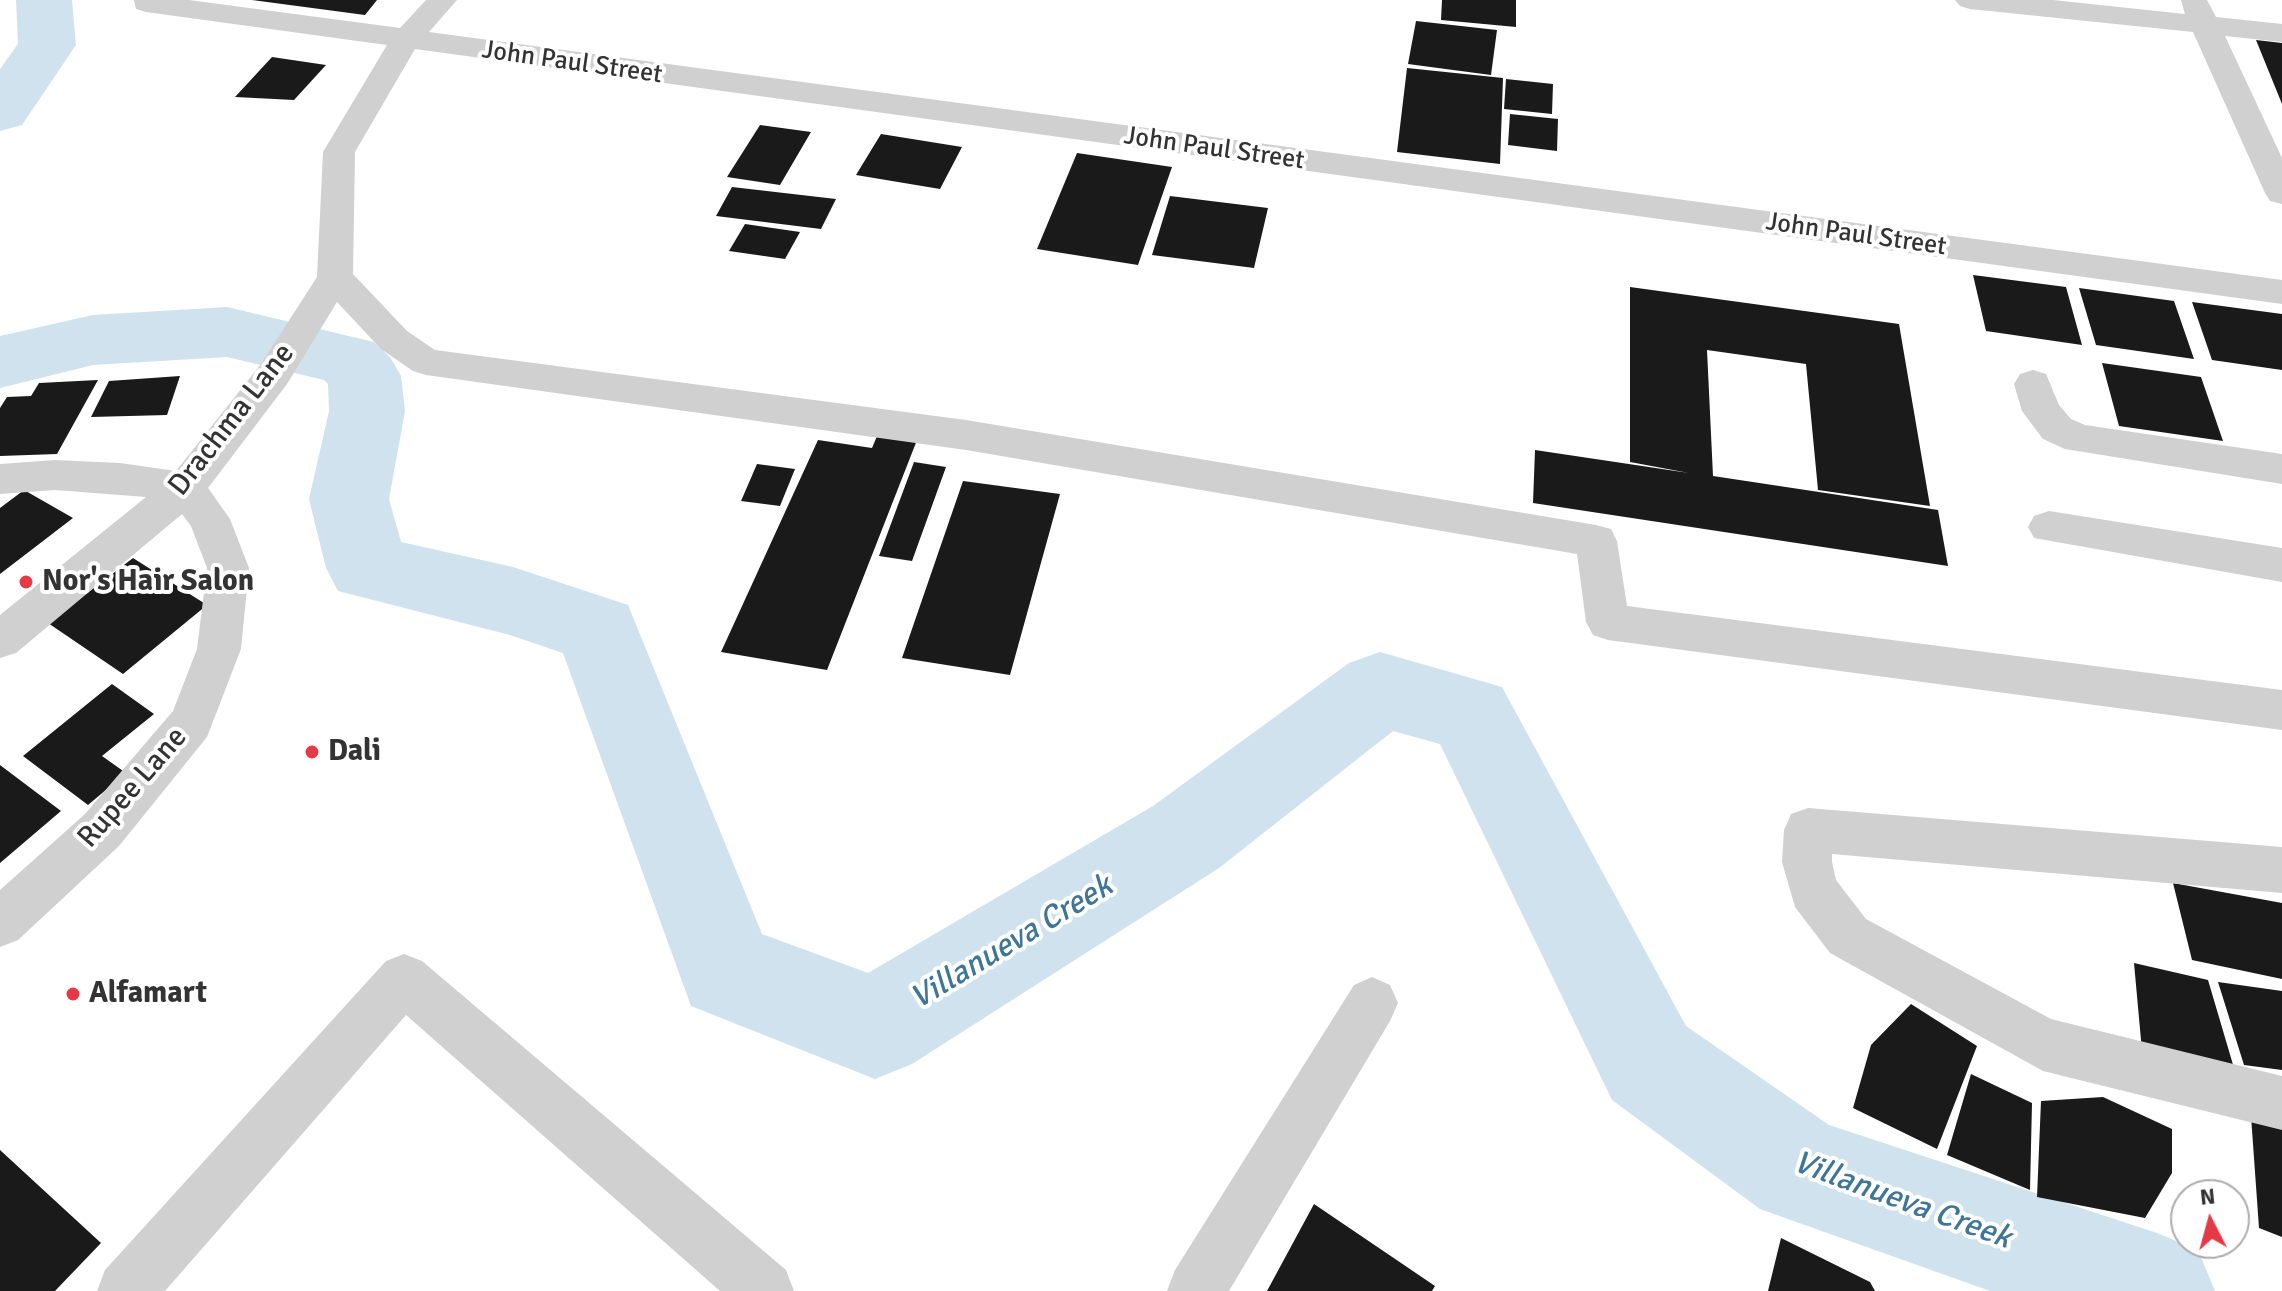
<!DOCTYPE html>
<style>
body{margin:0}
#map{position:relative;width:2282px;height:1291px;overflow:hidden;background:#fff;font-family:Signika,sans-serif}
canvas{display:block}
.north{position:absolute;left:2170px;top:1179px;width:80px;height:80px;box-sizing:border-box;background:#fff;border:2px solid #adadad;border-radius:50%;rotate:354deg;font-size:22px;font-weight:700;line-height:32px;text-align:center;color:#333}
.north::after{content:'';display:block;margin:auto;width:28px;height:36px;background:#e63946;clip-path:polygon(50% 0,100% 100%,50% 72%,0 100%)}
</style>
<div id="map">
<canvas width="2282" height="1291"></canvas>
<div class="north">N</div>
</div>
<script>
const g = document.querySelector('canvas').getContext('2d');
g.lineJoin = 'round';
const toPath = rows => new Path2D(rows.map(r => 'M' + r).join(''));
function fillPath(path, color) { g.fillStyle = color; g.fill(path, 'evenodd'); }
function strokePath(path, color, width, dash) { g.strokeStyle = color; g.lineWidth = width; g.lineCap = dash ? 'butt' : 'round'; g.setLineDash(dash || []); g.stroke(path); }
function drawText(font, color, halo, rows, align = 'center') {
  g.font = font + ' Signika,sans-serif'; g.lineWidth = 8; g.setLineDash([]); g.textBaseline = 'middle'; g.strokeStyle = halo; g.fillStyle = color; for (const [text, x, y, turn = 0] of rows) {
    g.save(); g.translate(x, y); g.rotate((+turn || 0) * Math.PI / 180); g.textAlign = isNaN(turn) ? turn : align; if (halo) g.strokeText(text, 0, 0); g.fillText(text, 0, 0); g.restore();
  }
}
const river = toPath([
 [16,0,72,0,76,45,22,125,0,131,0,69,18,44,16,0],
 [227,307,374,342,390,357,401,376,405,411,389,499,401,542,513,567,628,605,762,934,868,973,1153,806,1349,663,1380,652,1502,687,1686,1026,1829,1125,2157,1233,2198,1250,2215,1291,1990,1291,1760,1209,1612,1100,1440,744,1393,731,1219,868,912,1064,875,1079,691,1006,563,653,510,635,338,591,326,568,309,499,329,411,328,384,324,380,227,357,93,365,0,388,0,336,93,315,227,307]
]);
const building = toPath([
 [252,0,377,0,365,15],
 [1442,0,1516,0,1516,27,1441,20],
 [1416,21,1497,30,1491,75,1408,64],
 [2256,40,2282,43,2282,104],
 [272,57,326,65,294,100,235,97],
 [1407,68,1503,78,1500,164,1397,152],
 [1506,79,1553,84,1552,114,1504,109],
 [1510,114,1558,119,1557,151,1508,145],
 [760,125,811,132,780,185,727,177],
 [881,134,962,147,940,189,856,175],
 [1077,153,1172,167,1138,265,1037,249],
 [732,187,836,199,821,229,716,216],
 [1170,196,1268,208,1254,268,1152,255],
 [745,224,800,232,785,259,729,251],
 [1973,275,2066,287,2082,345,1986,331],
 [1630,287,1899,324,1930,506,1818,490,1806,364,1707,350,1713,476,1938,510,1948,566,1533,503,1535,450,1689,473,1630,462],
 [2079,288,2174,301,2194,359,2096,345],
 [2192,302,2282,314,2282,370,2212,360],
 [2102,363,2201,377,2223,441,2119,426],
 [180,376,167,415,91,417,109,381],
 [98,380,57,454,0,456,0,408,7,397,31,396,39,383],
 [880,429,919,435,827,670,721,652,818,440,872,448],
 [914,462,946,467,912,561,879,556],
 [757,464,795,469,780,506,741,501],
 [963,481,1060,494,1010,675,902,658],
 [24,490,73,518,0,574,0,508],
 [133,558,207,605,123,674,48,623],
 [112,684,154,714,102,756,126,773,88,805,23,756],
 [0,765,61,811,0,863],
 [2173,883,2282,903,2282,979,2192,960],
 [2134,963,2208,980,2234,1068,2142,1051],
 [2218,982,2282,991,2282,1070,2244,1065],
 [1911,1004,1977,1046,1937,1149,1853,1108,1871,1045],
 [1971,1074,2032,1103,2030,1190,1947,1155],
 [2103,1097,2172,1129,2172,1173,2145,1218,2037,1197,2041,1101],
 [2251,1116,2282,1128,2282,1237,2259,1228],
 [0,1150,101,1243,55,1291,0,1291],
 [1314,1204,1435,1286,1432,1291,1267,1291],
 [1781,1238,1870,1282,1875,1291,1768,1291]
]);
const minor = toPath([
 [134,0,189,0,400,28,426,0,457,0,429,32,2282,280,2282,304,415,49,355,152,353,274,407,331,435,350,966,420,1596,525,1611,529,1617,541,1627,606,2282,690,2282,730,1608,640,1593,635,1586,622,1577,554,966,450,426,375,413,371,381,349,337,302,287,384,208,488,230,519,249,568,241,649,207,737,119,846,18,940,0,947,0,890,85,814,173,711,197,649,207,568,191,526,182,514,16,653,0,658,0,615,146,497,55,490,0,494,0,464,55,460,120,463,176,471,261,364,317,277,323,152,387,45,146,12,136,9,134,0],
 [1955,0,2053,0,2185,14,2181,0,2207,0,2216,17,2282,24,2282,42,2225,36,2282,158,2282,204,2270,201,2265,193,2193,32,1970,9,1960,6,1955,0],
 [2033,370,2046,374,2059,405,2071,419,2085,425,2282,454,2282,484,2065,449,2043,439,2022,411,2014,384,2020,374,2033,370],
 [2049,511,2282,548,2282,582,2034,538,2028,527,2034,516,2049,511],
 [1808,808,2282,847,2282,893,1832,854,1832,862,1836,880,1866,919,2051,1019,2282,1076,2282,1130,2043,1071,1830,953,1795,907,1782,862,1784,830,1791,814,1808,808],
 [404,954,422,961,786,1270,794,1291,720,1291,406,1015,165,1291,97,1291,105,1270,386,961,404,954],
 [1372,977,1390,985,1398,1003,1390,1021,1229,1291,1167,1291,1175,1270,1354,985,1372,977]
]);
const markers = [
 [26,582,8,"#e63946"],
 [312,752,8,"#e63946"],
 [73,994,8,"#e63946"]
];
const farStreetnames = [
 ["John Paul Street",572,63,8],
 ["John Paul Street",1214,149,8],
 ["John Paul Street",1856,235,8]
];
const streetNames = [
 ["Drachma Lane",232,420,-52],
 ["Rupee Lane",133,788,-49]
];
const poiNames = [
 ["Nor's Hair Salon",42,582],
 ["Dali",328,752],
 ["Alfamart",89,994]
];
const waterNames = [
 ["Villanueva Creek",1012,943,-31],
 ["Villanueva Creek",1902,1201,20]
];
fillPath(river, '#cfe2ee');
fillPath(building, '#1a1a1a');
fillPath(minor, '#d0d0d0');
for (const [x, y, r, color] of markers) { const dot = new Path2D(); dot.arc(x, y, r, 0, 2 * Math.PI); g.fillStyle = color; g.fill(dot); strokePath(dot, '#fff', 3); }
drawText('26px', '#333', '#fff', farStreetnames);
drawText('30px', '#333', '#fff', streetNames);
drawText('bold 30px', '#333', '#fff', poiNames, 'left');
drawText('italic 32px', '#3f7597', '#fff', waterNames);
</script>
